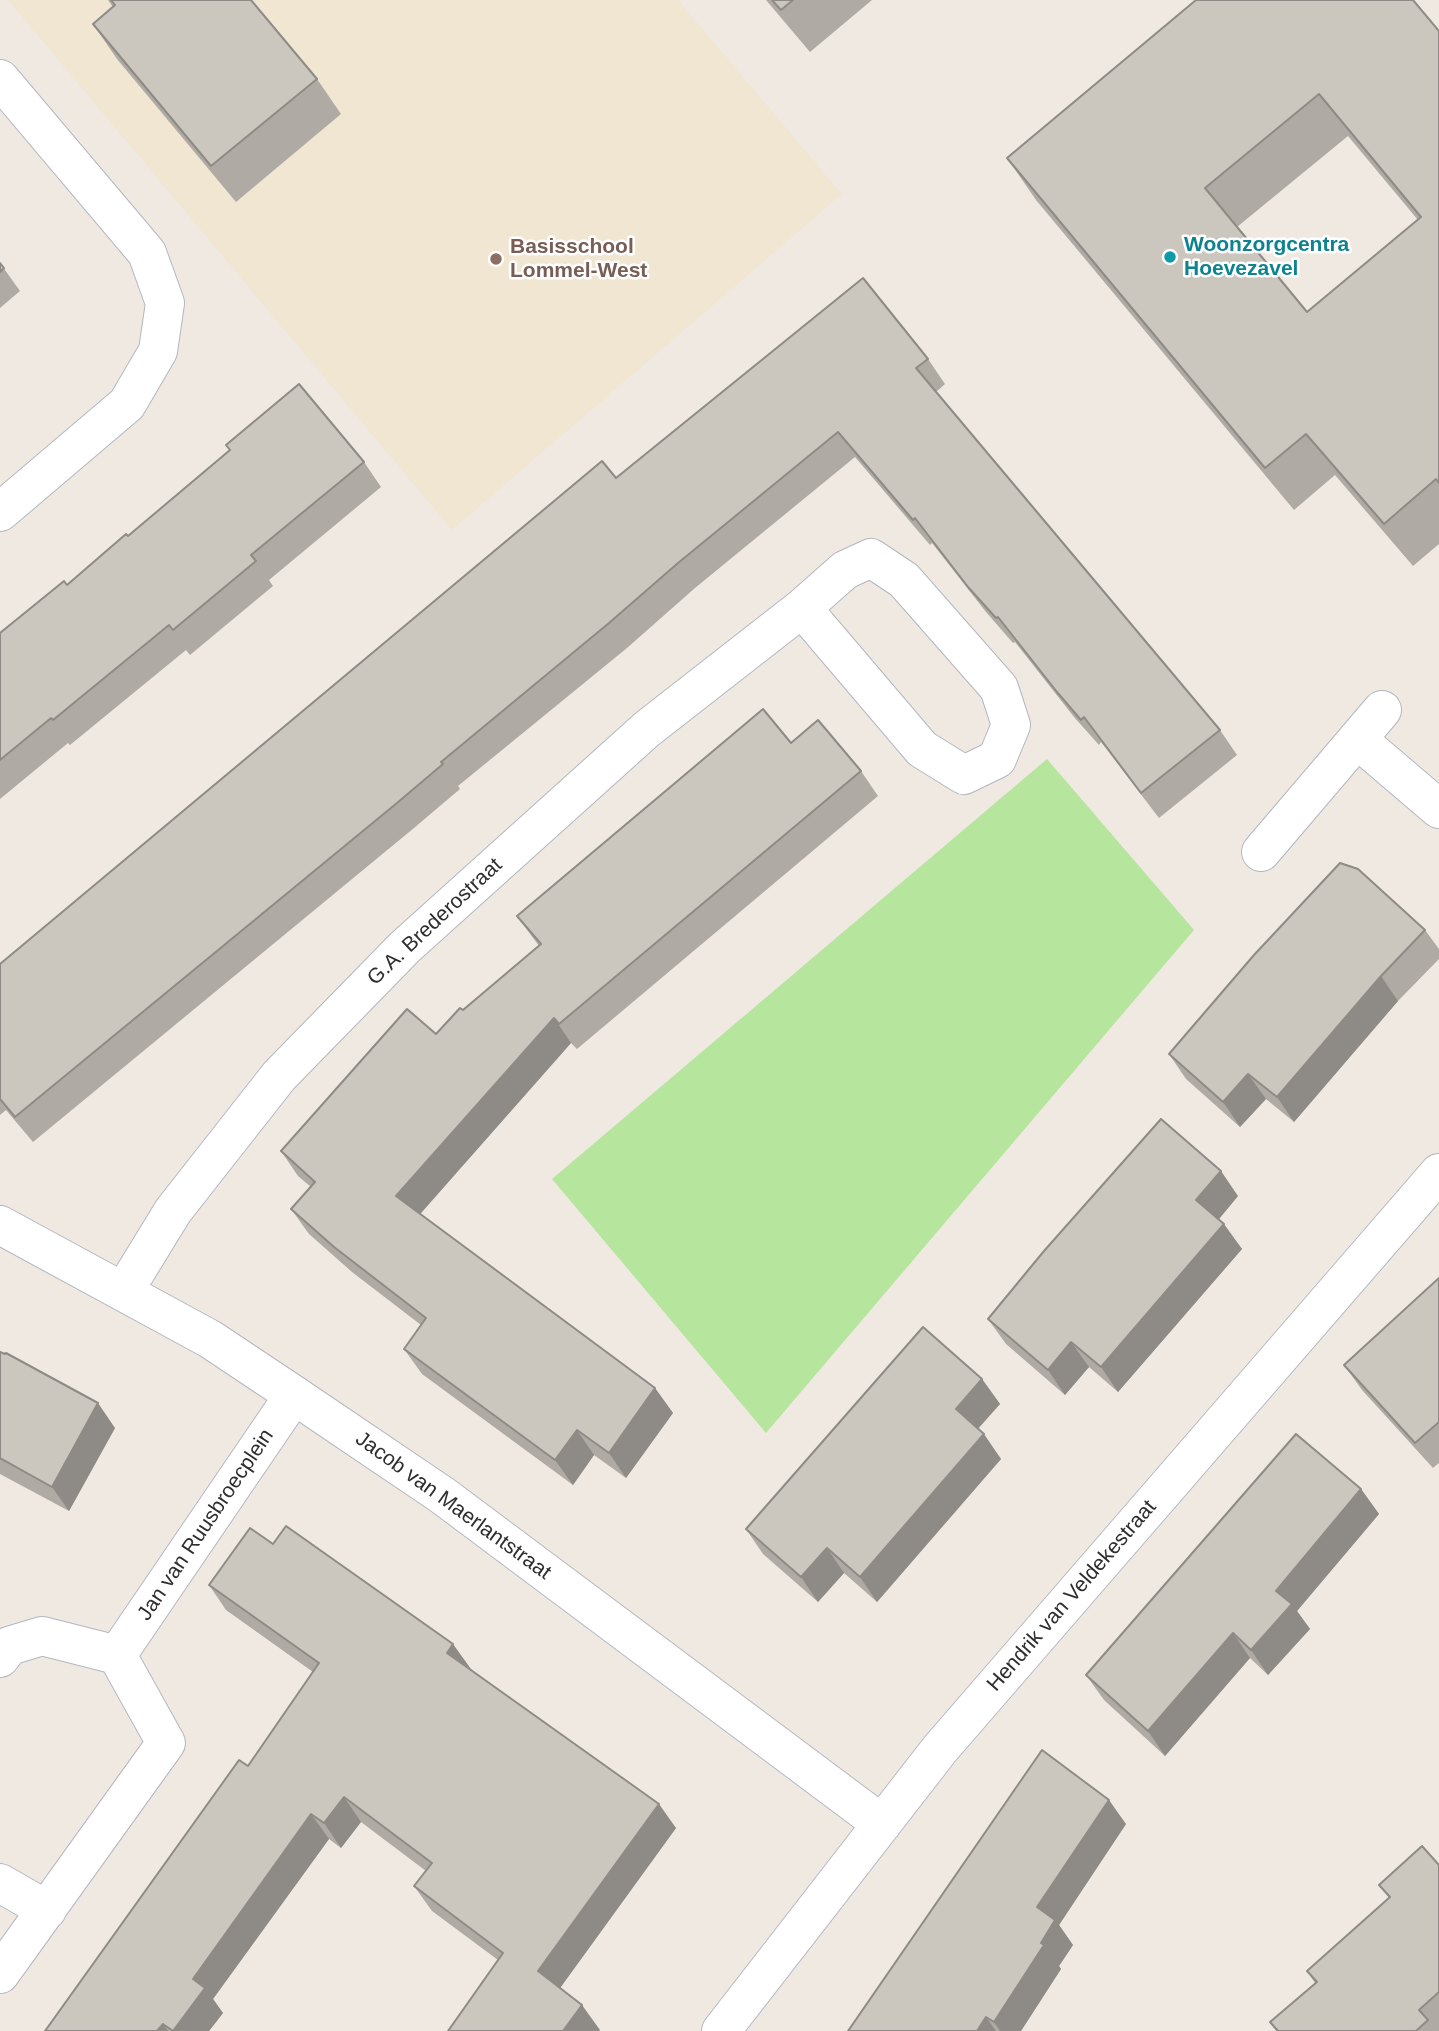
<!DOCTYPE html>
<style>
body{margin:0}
canvas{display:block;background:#efe9e1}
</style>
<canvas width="1439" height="2031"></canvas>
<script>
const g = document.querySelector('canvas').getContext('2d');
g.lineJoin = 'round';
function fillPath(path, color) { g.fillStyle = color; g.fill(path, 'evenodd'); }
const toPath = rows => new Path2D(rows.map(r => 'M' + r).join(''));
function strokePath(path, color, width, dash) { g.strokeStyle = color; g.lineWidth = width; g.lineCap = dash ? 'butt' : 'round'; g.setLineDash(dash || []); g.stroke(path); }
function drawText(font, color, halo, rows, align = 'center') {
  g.font = font + ' Helvetica,sans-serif'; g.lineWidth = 5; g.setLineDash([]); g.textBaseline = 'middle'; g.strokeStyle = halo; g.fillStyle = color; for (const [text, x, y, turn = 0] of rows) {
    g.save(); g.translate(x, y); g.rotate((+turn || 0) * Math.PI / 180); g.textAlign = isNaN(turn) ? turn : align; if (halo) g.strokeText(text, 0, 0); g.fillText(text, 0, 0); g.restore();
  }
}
const education = toPath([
 [8,0,678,0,842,194,452,530]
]);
const green = toPath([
 [1047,759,1194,930,766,1433,552,1179]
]);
const street = toPath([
 [0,79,147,253,165,303,158,351,127,404,0,512],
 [1357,739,1439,809],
 [1261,852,1382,710],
 [0,1225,210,1339,294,1395,442,1495,882,1824],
 [124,1291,173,1211,279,1076,405,947,647,729,802,608,922,749,964,775,997,759,1011,725,999,688,904,580,871,558,845,570,802,608],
 [117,1655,294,1395],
 [0,1658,9,1646,42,1636,117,1655,166,1743,0,1974],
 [0,1883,47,1910],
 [721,2031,940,1749,1439,1173]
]);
const wall = toPath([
 [108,0,251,0,317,79,341,114,236,202,117,59,93,24,113,7],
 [766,0,872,0,810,52],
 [1439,31,1439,544,1413,566,1335,475,1294,510,1036,200,1007,158],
 [1348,136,1418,220,1307,312,1237,227],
 [0,263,20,291,0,308],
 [928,359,945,384,936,392,1220,730,1237,755,1159,818,1101,742,1099,745,1074,717,1015,642,1013,643,986,612,932,543,930,545,855,457,695,588,627,648,458,786,460,789,414,828,33,1142,6,1110,0,1115,0,964,616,478],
 [364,462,381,487,269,580,273,586,190,655,186,650,70,745,68,743,0,799,0,633,67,585,128,536],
 [791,743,861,771,878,796,577,1049,571,1043,420,1214,655,1388,673,1413,626,1478,594,1455,573,1485,422,1374,404,1349,421,1325,352,1272,309,1234,291,1209,311,1187,298,1176,281,1151,436,1034,539,946,517,916],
 [1425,930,1439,949,1439,959,1398,1001,1294,1122,1266,1099,1240,1127,1186,1079,1169,1054],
 [1238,1196,1219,1219,1242,1249,1118,1392,1089,1367,1065,1395,1006,1344,988,1319],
 [1439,1278,1439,1463,1433,1468,1362,1390,1344,1365],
 [0,1352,115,1428,69,1511,0,1474],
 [982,1379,1000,1404,978,1429,1001,1459,877,1602,844,1573,818,1602,763,1554,746,1529],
 [1361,1489,1379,1514,1297,1611,1310,1629,1268,1675,1250,1658,1165,1756,1104,1700,1086,1675],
 [273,1544,471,1669,676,1828,560,1988,600,2030,498,1960,432,1911,414,1886,426,1871,361,1822,341,1848,329,1839,213,1999,223,2013,209,2031,45,2031,248,1766,313,1672,226,1610,209,1585],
 [1126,1824,1059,1925,1073,1945,1059,1966,1061,1969,1021,2031,848,2031],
 [1439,1865,1439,2031,1276,2031,1270,2022,1315,1983,1307,1971,1389,1898,1379,1885]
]);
const shadedWall = toPath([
 [1381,976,1398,1001,1294,1122,1277,1097],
 [554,1018,571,1043,414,1221,396,1196],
 [1248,1074,1266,1099,1240,1127,1223,1102],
 [1221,1171,1238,1196,1214,1225,1196,1200],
 [1224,1224,1242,1249,1118,1392,1101,1367],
 [1071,1342,1089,1367,1065,1395,1048,1370],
 [982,1379,1000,1404,973,1434,956,1409],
 [655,1388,673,1413,626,1478,609,1453],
 [98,1403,115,1428,69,1511,52,1487],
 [577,1430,594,1455,573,1485,555,1460],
 [984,1434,1001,1459,877,1602,860,1577],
 [1361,1489,1379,1514,1297,1611,1310,1629,1268,1675,1251,1650,1276,1591],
 [827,1548,844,1573,818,1602,801,1577],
 [1233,1633,1250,1658,1165,1756,1148,1731],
 [453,1644,471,1669,447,1653],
 [344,1797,361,1822,341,1848,324,1823],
 [1109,1800,1126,1824,1059,1925,1073,1945,1059,1966,1061,1969,1021,2031,1000,2031,994,2022,1041,1943,1037,1907],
 [659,1804,676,1828,555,1995,538,1971],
 [311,1814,329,1839,213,1999,223,2013,209,2031,173,2031,193,1979],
 [582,2005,600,2030,599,2031,563,2031],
 [986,2017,996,2031,977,2031],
 [163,2024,168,2031,157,2031]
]);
const building = toPath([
 [111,0,251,0,317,79,211,166,93,24,115,5,111,0],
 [772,0,793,0,781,10,772,0],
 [1196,0,1413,0,1439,31,1439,483,1436,479,1384,524,1306,434,1265,468,1007,158,1196,0],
 [1319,94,1421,217,1307,312,1205,188,1319,94],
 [0,263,4,268,0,272,0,263],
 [863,278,928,359,916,368,1220,730,1141,793,1084,717,1081,720,1057,692,998,617,996,618,968,587,915,518,913,520,838,432,678,563,609,623,441,762,443,764,397,803,15,1117,0,1099,0,964,602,461,616,478,863,278],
 [299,384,364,462,251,555,256,561,173,630,169,625,53,720,51,718,0,760,0,633,64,581,67,585,126,534,128,536,230,450,226,445,299,384],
 [763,709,791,743,818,720,861,771,559,1024,554,1018,396,1196,655,1388,609,1453,577,1430,555,1460,404,1349,426,1318,334,1247,291,1209,315,1182,281,1151,407,1009,436,1034,460,1008,463,1010,541,944,517,916,763,709],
 [1340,863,1358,869,1425,930,1381,976,1277,1097,1248,1074,1223,1102,1169,1054,1254,955,1340,863],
 [1161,1119,1221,1171,1196,1200,1224,1224,1101,1367,1071,1342,1048,1370,988,1319,1044,1251,1161,1119],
 [1439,1278,1439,1422,1415,1443,1344,1365,1439,1278],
 [923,1327,982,1379,956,1409,984,1434,860,1577,827,1548,801,1577,746,1529,923,1327],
 [0,1352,5,1354,6,1353,98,1403,52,1487,0,1458,0,1352],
 [1296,1434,1361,1489,1276,1591,1292,1604,1251,1650,1233,1633,1148,1731,1086,1675,1296,1434],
 [286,1526,453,1644,447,1653,659,1804,538,1971,582,2005,563,2031,448,2031,503,1953,414,1886,432,1863,344,1797,324,1823,311,1814,193,1979,205,1988,173,2031,163,2024,157,2031,45,2031,239,1760,248,1766,319,1663,209,1585,250,1528,273,1544,286,1526],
 [1042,1750,1109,1800,1037,1907,1055,1920,1041,1943,1044,1945,994,2022,986,2017,977,2031,848,2031,1042,1750],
 [1422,1846,1439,1865,1439,1992,1419,2010,1428,2020,1416,2031,1278,2031,1270,2022,1317,1982,1307,1971,1390,1897,1379,1885,1422,1846]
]);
const markers = [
 [1170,257,7,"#0f9aa8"],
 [496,259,7,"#8d6e63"]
];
const cultureNames = [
 ["Woonzorgcentra",1184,245],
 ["Hoevezavel",1184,269]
];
const educationNames = [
 ["Basisschool",510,247],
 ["Lommel-West",510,271]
];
const streetNames = [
 ["G.A. Brederostraat",435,922,-43],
 ["Jacob van Maerlantstraat",453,1506,36],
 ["Jan van Ruusbroecplein",206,1525,-56],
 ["Hendrik van Veldekestraat",1072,1596,-49]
];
fillPath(education, '#f0e6d1');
fillPath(green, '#b6e59e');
strokePath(street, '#b4b7c1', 40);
strokePath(street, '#fff', 38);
fillPath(wall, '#afaba4');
fillPath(shadedWall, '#8e8b86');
fillPath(building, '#cbc7bf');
strokePath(building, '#8e8b86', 2);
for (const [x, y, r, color] of markers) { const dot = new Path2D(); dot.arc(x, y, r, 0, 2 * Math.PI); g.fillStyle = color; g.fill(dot); strokePath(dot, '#fff', 2.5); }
drawText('bold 21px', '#0d838f', '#fff', cultureNames, 'left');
drawText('bold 21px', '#785e54', '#fff', educationNames, 'left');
drawText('21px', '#2e2e2e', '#fff', streetNames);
</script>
